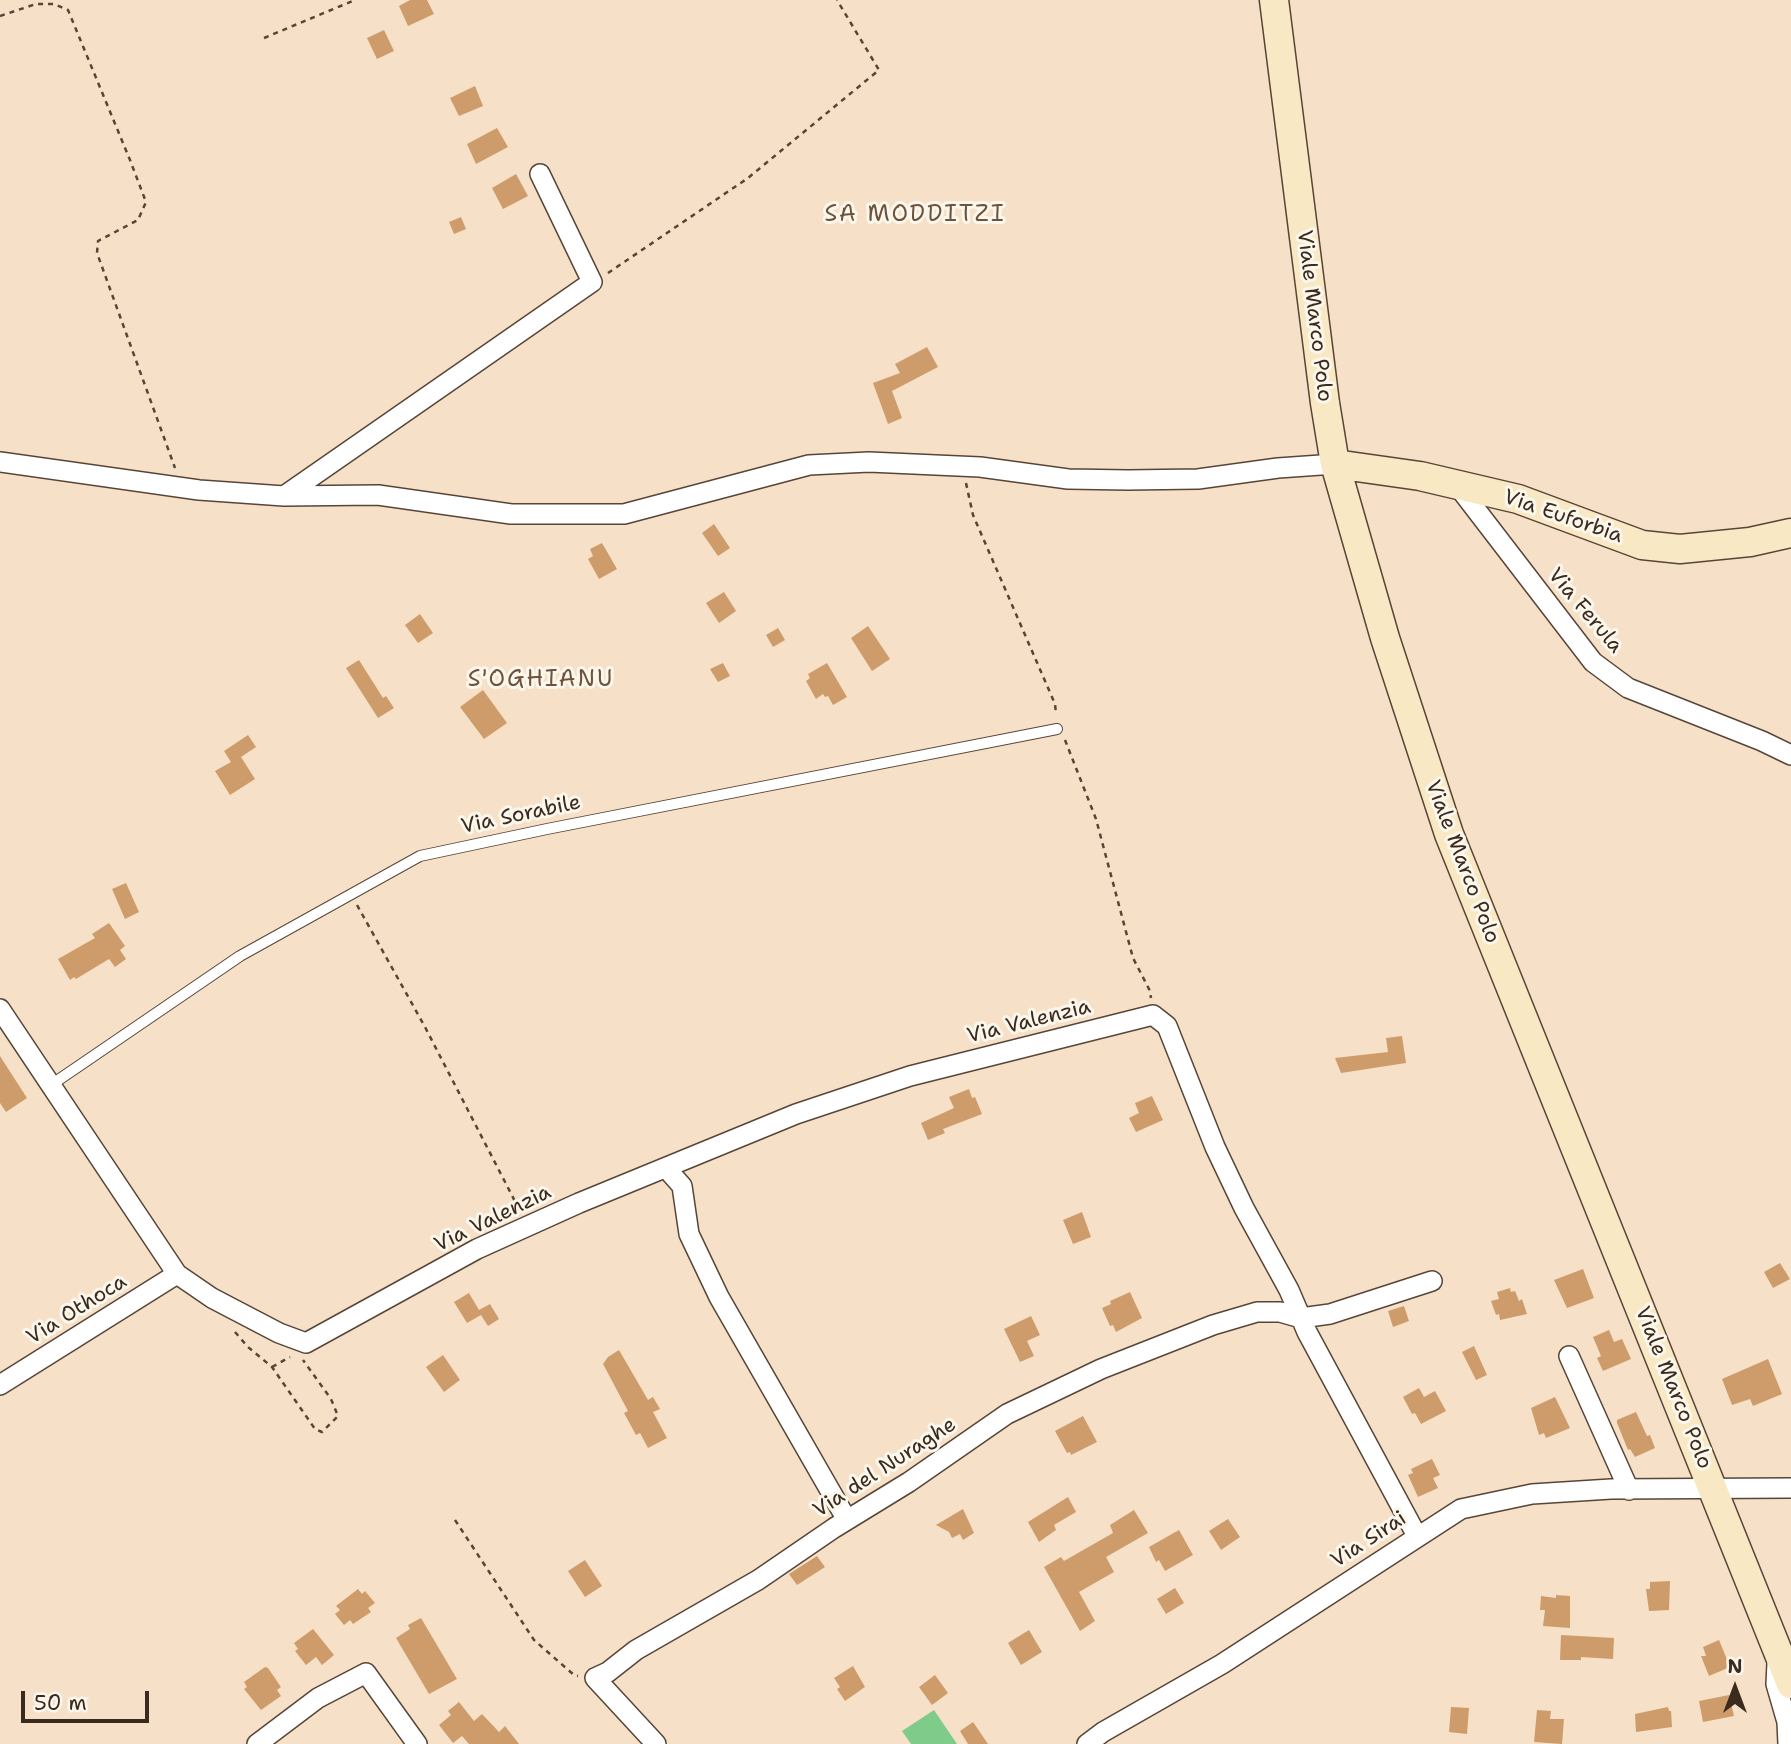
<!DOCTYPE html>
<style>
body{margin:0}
#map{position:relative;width:1791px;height:1744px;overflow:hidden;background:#f6e0c7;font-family:"Shantell Sans",sans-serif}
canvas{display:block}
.north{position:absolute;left:1700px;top:1653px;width:70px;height:70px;-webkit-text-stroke:5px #fbf7ec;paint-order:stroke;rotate:0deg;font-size:19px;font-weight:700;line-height:28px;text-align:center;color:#3b2a1e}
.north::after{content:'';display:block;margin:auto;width:24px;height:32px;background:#3b2a1e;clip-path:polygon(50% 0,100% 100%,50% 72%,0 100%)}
.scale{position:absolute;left:21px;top:1691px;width:128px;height:32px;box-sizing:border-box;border:4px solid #3b2a1e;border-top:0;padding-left:9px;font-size:21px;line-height:24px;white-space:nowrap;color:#3b2a1e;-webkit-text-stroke:5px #fbf7ec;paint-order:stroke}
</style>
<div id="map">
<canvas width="1791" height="1744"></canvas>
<div class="north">N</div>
<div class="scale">50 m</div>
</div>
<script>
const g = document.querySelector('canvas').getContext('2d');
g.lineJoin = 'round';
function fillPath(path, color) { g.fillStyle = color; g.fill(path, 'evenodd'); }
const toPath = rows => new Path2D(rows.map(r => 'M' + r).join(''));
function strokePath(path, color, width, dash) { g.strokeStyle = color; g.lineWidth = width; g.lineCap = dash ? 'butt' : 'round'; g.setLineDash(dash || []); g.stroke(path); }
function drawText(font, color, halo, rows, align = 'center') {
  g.font = font + ' "Shantell Sans",sans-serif'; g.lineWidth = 6; g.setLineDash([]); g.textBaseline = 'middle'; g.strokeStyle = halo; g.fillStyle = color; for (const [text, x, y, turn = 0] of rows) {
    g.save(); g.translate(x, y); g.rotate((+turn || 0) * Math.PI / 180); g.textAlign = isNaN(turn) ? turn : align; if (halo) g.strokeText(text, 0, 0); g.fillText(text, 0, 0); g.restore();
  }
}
const green = toPath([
 [934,1710,957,1744,911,1744,902,1731]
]);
const building = toPath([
 [410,0,427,0,434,14,408,26,399,6],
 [384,30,394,51,377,59,367,38],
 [475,86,483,106,459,116,450,98],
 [497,128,508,147,476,164,467,144],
 [516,174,528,196,503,209,492,188],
 [461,217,466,229,454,234,449,222],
 [927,347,938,367,892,391,902,418,888,424,873,383,900,373,895,364],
 [714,524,730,548,718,556,702,533],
 [602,543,617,569,599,579,588,559,593,556,590,549],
 [724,592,736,611,719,623,706,603],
 [420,614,433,633,418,643,405,625],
 [868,626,890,659,872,671,851,638],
 [778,628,785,640,773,647,766,635],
 [359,660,383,698,386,696,394,708,378,718,346,668],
 [723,663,730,676,718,682,710,669],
 [827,663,847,697,833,705,828,696,825,697,823,694,816,699,806,681,810,678,808,674],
 [483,690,507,723,484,739,460,707],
 [248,735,256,747,241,757,255,779,230,795,215,771,231,762,224,751],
 [126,883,139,912,125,919,112,889],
 [109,923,125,946,120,950,126,959,115,967,109,959,76,979,74,977,70,980,58,959,95,938,92,934],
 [1402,1036,1406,1063,1341,1073,1335,1058,1388,1052,1386,1038],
 [0,1056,27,1098,6,1112,0,1103],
 [969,1089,972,1098,975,1097,982,1114,943,1129,945,1133,928,1140,921,1123,954,1108,949,1097],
 [1152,1096,1163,1120,1136,1132,1129,1118,1139,1113,1135,1103],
 [1082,1212,1091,1237,1073,1244,1063,1220],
 [1780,1263,1790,1279,1773,1288,1764,1272],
 [1583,1269,1594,1298,1567,1308,1554,1280],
 [1510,1288,1511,1292,1515,1291,1519,1301,1522,1299,1527,1314,1500,1320,1499,1314,1496,1315,1491,1301,1499,1299,1497,1292],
 [1130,1292,1142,1318,1116,1332,1113,1325,1110,1326,1102,1308,1111,1304,1110,1301],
 [469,1293,479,1310,490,1304,499,1319,488,1326,481,1315,467,1323,454,1302],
 [1404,1306,1409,1321,1393,1327,1388,1311],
 [1031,1316,1040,1335,1027,1341,1034,1356,1020,1362,1004,1329],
 [1609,1330,1614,1342,1622,1339,1631,1359,1603,1371,1597,1358,1601,1356,1593,1337],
 [1474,1346,1487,1375,1476,1380,1462,1352],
 [619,1350,648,1400,653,1397,660,1409,653,1412,667,1438,648,1448,640,1433,636,1435,624,1413,628,1411,603,1364,608,1357],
 [443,1355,460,1380,444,1392,426,1367],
 [1768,1359,1782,1394,1753,1406,1750,1399,1732,1405,1722,1379],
 [1419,1388,1424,1397,1435,1391,1446,1411,1421,1424,1415,1413,1412,1414,1403,1397],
 [1555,1397,1570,1428,1546,1438,1544,1433,1539,1435,1531,1408],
 [1636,1412,1647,1436,1650,1435,1655,1448,1635,1457,1630,1449,1628,1450,1617,1423,1617,1420],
 [1083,1416,1097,1442,1071,1455,1070,1452,1067,1453,1055,1431],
 [1432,1459,1440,1475,1433,1478,1438,1488,1418,1497,1408,1475,1413,1473,1411,1469],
 [1068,1497,1076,1512,1054,1525,1056,1530,1039,1542,1028,1522],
 [963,1509,974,1533,963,1540,960,1534,952,1538,949,1532,936,1525],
 [1134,1510,1148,1533,1106,1557,1114,1572,1079,1592,1095,1621,1080,1631,1044,1567,1061,1557,1064,1561,1113,1533,1110,1525],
 [1228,1519,1240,1537,1221,1550,1209,1531],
 [1179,1530,1193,1555,1165,1571,1159,1560,1156,1562,1149,1547],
 [817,1556,825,1567,797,1585,789,1574],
 [585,1560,602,1586,585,1597,568,1571],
 [1670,1581,1669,1610,1649,1611,1646,1589,1650,1589,1650,1582],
 [1175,1588,1184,1603,1166,1614,1157,1599],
 [358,1589,362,1594,365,1591,375,1603,368,1608,371,1612,353,1624,350,1620,344,1625,335,1614,340,1610,336,1606],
 [1556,1595,1570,1596,1570,1628,1543,1626,1545,1610,1540,1610,1541,1596,1556,1598],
 [421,1618,457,1679,429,1694,396,1638,410,1629,408,1625],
 [313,1629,334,1655,322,1665,316,1657,306,1665,295,1651,298,1649,294,1643],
 [1029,1630,1042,1652,1021,1665,1008,1643],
 [1561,1635,1614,1638,1613,1659,1581,1657,1581,1660,1560,1660],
 [1719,1640,1730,1667,1709,1676,1701,1656,1706,1656,1703,1647],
 [853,1666,865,1687,845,1701,837,1689,840,1687,834,1678],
 [265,1667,268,1668,281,1687,277,1690,281,1696,261,1710,244,1689,247,1687,244,1682],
 [935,1675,948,1693,932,1705,919,1687],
 [1729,1695,1734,1716,1703,1722,1699,1701],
 [459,1702,474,1721,482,1714,499,1732,505,1726,519,1744,469,1744,462,1736,453,1743,439,1725,451,1715,448,1711],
 [1451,1707,1469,1708,1467,1734,1449,1732],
 [1668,1707,1669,1711,1671,1711,1672,1727,1636,1732,1635,1714],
 [1537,1710,1551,1711,1550,1719,1564,1719,1562,1744,1534,1742],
 [973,1722,988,1744,968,1744,960,1731]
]);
const path = toPath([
 [0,16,36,4,54,4,68,10,130,160,146,202,138,220,98,241,97,253,175,468],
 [264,38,355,0],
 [608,273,748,178,879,70,837,0],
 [966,483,973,515,1055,704,1056,714],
 [1065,740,1096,819,1133,958,1150,991,1151,998],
 [357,905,425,1027,520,1211],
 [235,1332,248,1347,272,1367,315,1429,322,1432,338,1416,331,1399,303,1360],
 [272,1367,290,1357],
 [455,1520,534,1640,574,1675,578,1676]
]);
const lane = toPath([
 [51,1085,240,956,420,856,547,829,1057,729]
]);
const street = toPath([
 [0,462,199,490,284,496,378,495,511,514,624,514,809,465,869,462,980,467,1068,479,1128,480,1198,479,1278,468,1335,464],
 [1457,485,1593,662,1628,688,1762,741,1791,755],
 [284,496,592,282,540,174],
 [0,1009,177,1274,212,1298,279,1333,306,1343,477,1249,579,1203,796,1114,910,1076,1153,1015,1167,1026,1215,1147,1244,1208,1289,1290,1307,1332,1417,1536],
 [666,1168,682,1186,689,1234,719,1297,847,1520],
 [1569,1356,1629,1490],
 [0,1385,177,1274],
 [1777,1663,1776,1684,1787,1722,1788,1744],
 [257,1744,318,1698,366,1673,417,1744],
 [656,1744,595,1678,608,1672,636,1650,758,1580,834,1528,909,1482,1007,1414,1101,1369,1213,1325,1257,1312,1280,1312,1301,1318,1330,1314,1432,1281],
 [1087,1744,1103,1732,1222,1664,1461,1509,1532,1494,1611,1489,1791,1488]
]);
const secondary = toPath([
 [1274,0,1325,403,1335,464,1385,638,1449,834,1791,1684],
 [1335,464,1420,476,1518,499,1642,545,1680,549,1750,542,1791,533]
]);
const streetNames = [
 ["Viale Marco Polo",1314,316,83],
 ["Via Euforbia",1563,517,19],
 ["Via Ferula",1585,611,50],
 ["Via Sorabile",521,815,-12],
 ["Viale Marco Polo",1462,862,69],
 ["Via Valenzia",1029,1022,-14],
 ["Via Valenzia",493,1219,-26],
 ["Via Othoca",77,1310,-32],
 ["Viale Marco Polo",1673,1388,68],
 ["Via del Nuraghe",885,1468,-33],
 ["Via Sirai",1369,1540,-33]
];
const neighbourhoodNames = [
 ["SA MODDITZI",915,215],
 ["S'OGHIANU",541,680]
];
fillPath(green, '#7fcb8a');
fillPath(building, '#ce9c6b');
strokePath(lane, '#574537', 12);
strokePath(street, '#574537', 22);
strokePath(secondary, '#574537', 31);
strokePath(path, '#574537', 2.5, [5, 5]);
strokePath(lane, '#fff', 10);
strokePath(street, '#fff', 19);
strokePath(secondary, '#f8e8c3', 28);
drawText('21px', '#3b2a1e', '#fbf7ec', streetNames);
g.letterSpacing = '2px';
drawText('23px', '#6e5239', '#fbf7ec', neighbourhoodNames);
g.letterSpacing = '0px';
</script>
